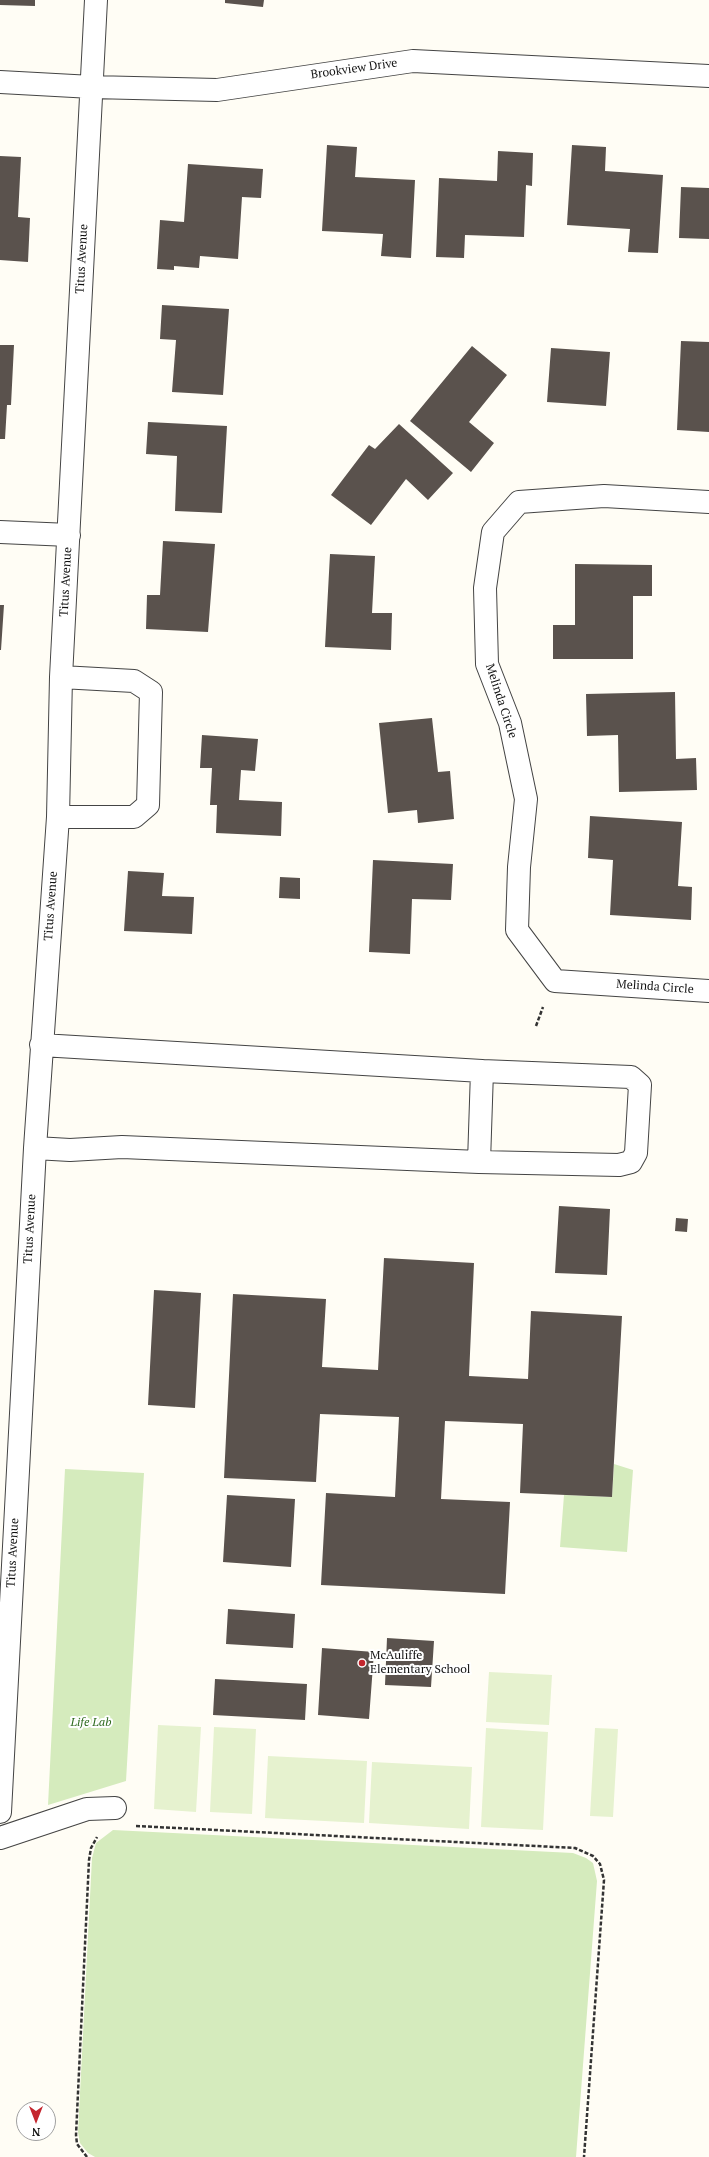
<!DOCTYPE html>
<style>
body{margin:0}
#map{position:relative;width:709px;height:2157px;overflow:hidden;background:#fffdf5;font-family:"PT Serif",serif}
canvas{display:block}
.north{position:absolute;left:16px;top:2101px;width:40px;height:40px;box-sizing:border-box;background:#fff;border:1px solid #a0a0a0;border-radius:50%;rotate:180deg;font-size:11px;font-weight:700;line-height:16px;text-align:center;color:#111}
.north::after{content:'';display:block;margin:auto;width:14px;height:18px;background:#c4262e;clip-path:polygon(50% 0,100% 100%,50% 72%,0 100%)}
</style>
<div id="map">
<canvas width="709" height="2157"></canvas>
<div class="north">N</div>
</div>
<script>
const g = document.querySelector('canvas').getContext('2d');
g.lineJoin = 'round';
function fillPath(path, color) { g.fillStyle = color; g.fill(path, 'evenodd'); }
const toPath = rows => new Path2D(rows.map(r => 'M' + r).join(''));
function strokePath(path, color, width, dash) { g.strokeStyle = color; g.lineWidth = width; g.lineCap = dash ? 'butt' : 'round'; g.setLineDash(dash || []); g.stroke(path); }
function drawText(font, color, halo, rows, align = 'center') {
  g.font = font + ' "PT Serif",serif'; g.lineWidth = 4; g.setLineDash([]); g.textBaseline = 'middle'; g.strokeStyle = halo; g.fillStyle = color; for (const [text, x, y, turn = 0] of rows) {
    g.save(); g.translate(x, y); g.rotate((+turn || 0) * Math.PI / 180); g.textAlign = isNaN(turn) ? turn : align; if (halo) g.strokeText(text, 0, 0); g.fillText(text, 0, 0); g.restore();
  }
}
const green = toPath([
 [614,1464,633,1470,627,1552,560,1547,564,1495,612,1497],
 [65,1469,144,1473,126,1781,48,1805],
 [113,1830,573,1853,586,1858,593,1863,597,1881,576,2157,95,2157,88,2153,80,2143,78,2132,92,1858,96,1843]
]);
const pitch = toPath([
 [489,1672,552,1675,549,1725,486,1722],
 [158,1725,201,1727,196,1812,154,1809],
 [214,1727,256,1729,252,1814,210,1812],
 [486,1728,548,1732,543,1830,481,1827],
 [595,1728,618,1729,613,1817,590,1816],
 [268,1756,367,1761,364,1823,265,1818],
 [372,1762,472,1767,469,1829,369,1823]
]);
const building = toPath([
 [0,0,35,0,35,6,0,5],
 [225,0,264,0,263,7,225,3],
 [327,145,357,147,355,177,415,180,411,258,381,256,383,234,322,231],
 [572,145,606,147,605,171,663,175,658,253,628,252,630,229,567,225],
 [498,151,533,153,532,186,526,185,524,237,465,235,464,258,436,257,439,178,497,181],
 [0,156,21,157,18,217,30,218,28,262,0,260],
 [188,164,263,169,261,198,242,197,238,259,200,256,199,268,174,266,174,270,157,269,160,220,184,222],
 [681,187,709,188,709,239,679,238],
 [162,305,229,309,223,395,172,392,176,340,160,339],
 [681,341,709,342,709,432,677,430],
 [0,345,14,345,11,405,7,405,5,439,0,439],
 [472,346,507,375,469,422,494,443,471,472,410,421],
 [551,348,610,352,606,406,547,402],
 [148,422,227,426,222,513,175,511,177,456,146,454],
 [399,424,453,473,428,500,406,479,371,525,331,495,369,445,375,449],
 [163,541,215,544,208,632,146,629,147,595,160,595],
 [330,554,375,556,372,613,392,613,391,650,325,647],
 [575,564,652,565,652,596,633,596,633,659,553,659,553,625,575,625],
 [0,605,4,605,1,650,0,650],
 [675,692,676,759,696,758,697,790,619,792,618,735,587,736,586,694],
 [432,718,438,772,450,771,454,819,418,823,417,810,388,813,379,723],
 [202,735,258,739,255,771,241,770,239,800,282,802,281,836,216,833,217,805,210,805,212,768,200,768],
 [590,816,682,822,678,886,692,887,691,920,610,915,613,860,588,858],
 [373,860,453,864,451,900,412,899,410,954,369,952],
 [128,871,164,873,162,896,194,897,192,934,124,931],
 [280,877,300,878,300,899,279,898],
 [559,1206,610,1209,607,1275,555,1273],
 [676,1218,688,1219,687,1232,675,1231],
 [384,1258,474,1263,469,1376,528,1379,531,1311,622,1316,612,1497,520,1493,523,1424,445,1421,441,1499,510,1502,505,1594,321,1585,326,1493,395,1497,399,1417,320,1414,316,1482,224,1478,233,1294,326,1299,322,1367,378,1370],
 [154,1290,201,1293,195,1408,148,1405],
 [227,1495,295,1499,291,1567,223,1562],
 [228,1609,295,1614,293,1648,226,1644],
 [387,1638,434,1641,431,1687,385,1685],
 [322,1648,374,1652,369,1719,318,1715],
 [215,1679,307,1684,305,1720,213,1715]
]);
const path = toPath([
 [536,1026,543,1007],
 [136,1826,575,1848,593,1856,600,1864,604,1880,584,2157],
 [87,2157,77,2144,76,2135,89,1860,91,1848,97,1837]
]);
const minor = toPath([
 [0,82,92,87,217,90,413,61,709,76],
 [709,502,604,496,519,502,493,532,485,588,487,664,510,723,526,799,519,867,517,930,555,981,709,991],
 [0,532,69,535],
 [58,817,134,817,148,805,151,692,134,681,61,677],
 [35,1148,70,1150,122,1147,479,1162,482,1071,41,1045],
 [479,1162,619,1165,631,1162,636,1153,640,1085,631,1077,482,1071],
 [0,1812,35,1148,58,817,61,677,96,0],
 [0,1838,87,1809,115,1808]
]);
const markers = [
 [362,1663,4,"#c4262e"]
];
const streetNames = [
 ["Brookview Drive",354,69,-8],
 ["Titus Avenue",82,259,-87],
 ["Titus Avenue",66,582,-87],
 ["Melinda Circle",501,701,72],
 ["Titus Avenue",51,906,-86],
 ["Melinda Circle",655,987,4],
 ["Titus Avenue",30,1229,-87],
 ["Titus Avenue",13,1553,-87]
];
const poiNames = [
 ["McAuliffe",370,1656],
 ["Elementary School",370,1670]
];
const parkNames = [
 ["Life Lab",91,1723]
];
fillPath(green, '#d5ebbd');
fillPath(pitch, '#e6f2cf');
fillPath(building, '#5a524d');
strokePath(minor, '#444', 24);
strokePath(path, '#333', 2.5, [4, 2]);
strokePath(minor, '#fff', 22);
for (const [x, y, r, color] of markers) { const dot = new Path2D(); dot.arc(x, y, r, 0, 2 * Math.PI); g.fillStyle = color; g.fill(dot); strokePath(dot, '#fff', 1.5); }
drawText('12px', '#111', '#fff', streetNames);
drawText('12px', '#111', '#fff', poiNames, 'left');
drawText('italic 12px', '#2f6b1f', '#fff', parkNames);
</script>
